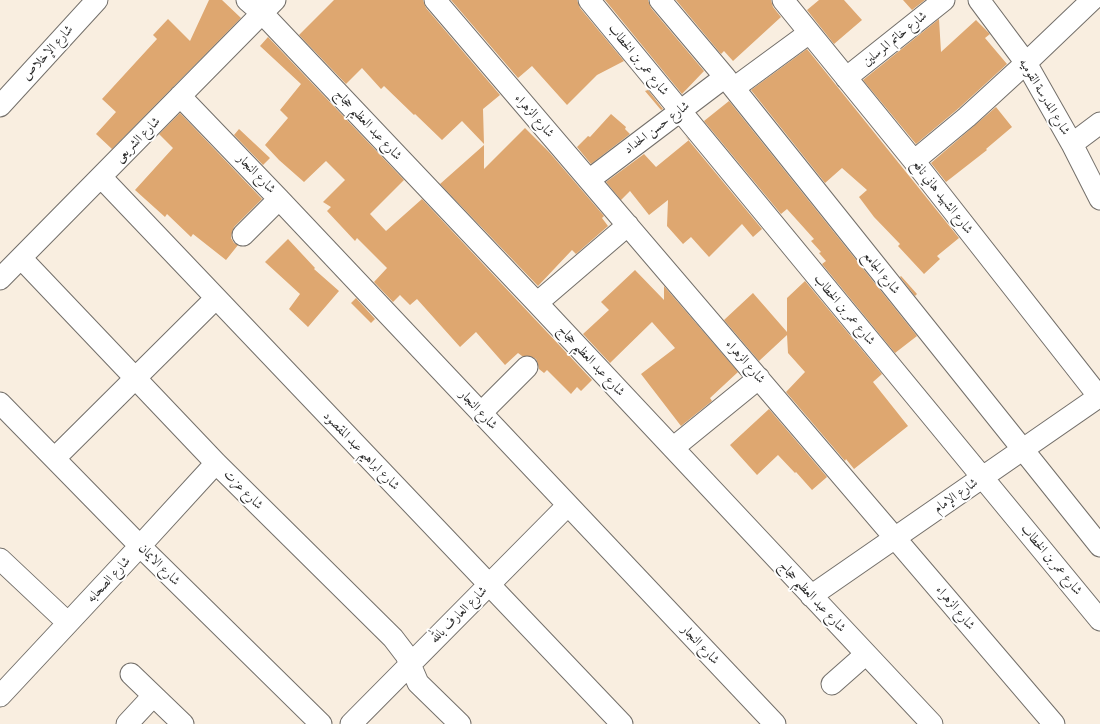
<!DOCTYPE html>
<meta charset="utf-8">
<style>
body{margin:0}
canvas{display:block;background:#f9eee0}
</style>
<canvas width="1100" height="724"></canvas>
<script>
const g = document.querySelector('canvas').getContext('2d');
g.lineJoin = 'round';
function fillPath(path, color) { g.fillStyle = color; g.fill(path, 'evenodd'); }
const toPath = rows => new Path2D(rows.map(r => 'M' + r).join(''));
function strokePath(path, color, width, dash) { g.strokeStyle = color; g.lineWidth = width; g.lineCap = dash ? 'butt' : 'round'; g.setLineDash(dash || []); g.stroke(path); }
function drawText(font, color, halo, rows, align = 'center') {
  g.font = font + ' "IM FELL French Canon",Amiri,serif'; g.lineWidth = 4; g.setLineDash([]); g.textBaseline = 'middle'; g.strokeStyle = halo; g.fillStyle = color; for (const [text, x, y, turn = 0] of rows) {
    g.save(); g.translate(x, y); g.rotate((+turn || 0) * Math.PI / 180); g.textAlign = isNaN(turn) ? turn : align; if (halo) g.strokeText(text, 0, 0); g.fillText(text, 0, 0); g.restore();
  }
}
const building = toPath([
 [209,0,222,0,241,18,112,149,96,134,116,112,102,99,157,39,153,35,168,19,190,41],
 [334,0,423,0,426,8,500,95,483,109,484,144,462,121,442,140,415,114,414,115,384,86,381,89,362,68,346,84,299,35],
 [451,0,577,0,580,8,624,61,597,75,567,105,532,66,518,78],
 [605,0,648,0,651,8,704,71,682,94],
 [676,0,771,0,773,7,781,17,733,61,724,51,721,54],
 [819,0,844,0,862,20,834,44,807,10],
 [903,0,925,0,912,10],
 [939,19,941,52,976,20,990,34,985,38,1007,64,959,108,916,144,863,80],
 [268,37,404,180,370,214,386,231,422,199,592,380,581,391,577,387,571,394,547,370,544,373,539,369,538,364,536,359,530,356,522,356,518,353,505,365,476,332,460,347,417,299,410,305,400,295,393,302,374,282,387,268,357,238,355,241,327,211,331,207,323,202,345,180,326,161,304,182,279,160,265,145,288,118,280,110,301,84,260,46],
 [807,49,959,238,937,256,940,259,924,274,898,246,900,244,874,217,859,197,867,190,842,168,825,183,751,90],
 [648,90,663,109,661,110,645,91],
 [729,101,917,336,895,353,822,264,826,261,819,253,821,252,811,241,814,239,787,209,781,214,704,121],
 [996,107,1012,127,986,149,987,150,946,182,931,163],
 [180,113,262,199,234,227,232,232,231,238,234,243,238,245,226,260,193,234,191,237,167,214,165,217,135,190,173,148,159,134],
 [611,114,626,127,625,129,630,134,591,164,577,147,588,136,590,137],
 [525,128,549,152,604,216,602,218,608,226,576,254,572,250,538,286,440,184,484,145,484,169],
 [239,129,270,158,263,165,234,135],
 [685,136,762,229,753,237,742,224,709,257,691,237,683,244,667,226,668,200,649,215,630,191,621,200,606,182,644,154,656,167,689,140],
 [288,239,315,268,314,269,339,291,308,327,289,309,300,294,265,262],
 [635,270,664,300,664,286,738,372,710,398,712,401,681,426,641,374,675,348,652,322,610,363,583,334,609,310,601,302],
 [901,276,917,294,915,296,900,277],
 [805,281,882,374,873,382,908,426,854,469,846,459,845,461,786,392,805,372,788,353,787,335,759,361,724,320,753,293,787,332,787,298],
 [356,298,375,319,371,323,351,303],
 [769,409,827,477,812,490,796,472,795,473,778,455,757,475,730,445]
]);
const minor = toPath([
 [247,0,262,13,537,303,932,724],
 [435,0,1054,724],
 [589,0,1100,620],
 [660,0,725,77,1100,546],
 [783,0,914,161,1100,398],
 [979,0,1026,63,1072,144,1100,199],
 [846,78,944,0],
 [734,88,809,33],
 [180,96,279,199,775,724],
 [0,106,97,0],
 [1072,144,1100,123],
 [914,161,967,117,1026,63,1092,0],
 [101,177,622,724],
 [589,180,725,77],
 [243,235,279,199],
 [21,258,216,463,393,638,406,655,418,683,460,724],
 [0,279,275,0],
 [537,303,628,225],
 [0,403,140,546,321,724],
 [481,413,527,367],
 [673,448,759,378],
 [55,458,216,298],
 [0,559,68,623],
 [811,596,1100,396],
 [131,674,183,724],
 [832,684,866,654],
 [0,696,140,546,216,463],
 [127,724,153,696],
 [351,724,568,505]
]);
const streetNames = [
 ["شارع خاتم المرسلين",895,39,-39],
 ["شارع الإخلاص",48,53,-48],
 ["شارع عمر بن الخطاب",638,60,51],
 ["شارع المدرسة القوميه",1044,97,59],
 ["شارع الزهراء",534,116,49],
 ["شارع عبد العظيم حجاج",368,125,47],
 ["شارع حسن الحداد",657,128,-37],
 ["شارع الشريعى",138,140,-45],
 ["شارع النجار",256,174,46],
 ["شارع الشهيد هاني نافع",942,197,52],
 ["شارع الجامع",881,273,51],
 ["شارع عمر بن الخطاب",844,310,50],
 ["شارع عبد العظيم حجاج",591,361,47],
 ["شارع الزهراء",745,362,49],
 ["شارع النجار",478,410,47],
 ["شارع ابراهيم عبد المقصود",361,451,46],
 ["شارع عزت",243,490,45],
 ["شارع الإمام",956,496,-35],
 ["شارع عمر بن الخطاب",1051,560,50],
 ["شارع الايمان",159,565,45],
 ["شارع الصحابه",109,580,-47],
 ["شارع عبد العظيم حجاج",812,597,47],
 ["شارع الزهراء",955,608,50],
 ["شارع العارف بالله",459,615,-45],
 ["شارع النجار",700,645,47]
];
fillPath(building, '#dea770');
strokePath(minor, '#736f6a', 23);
strokePath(minor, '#fff', 21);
drawText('13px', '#2b2b2b', '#fff', streetNames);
</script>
